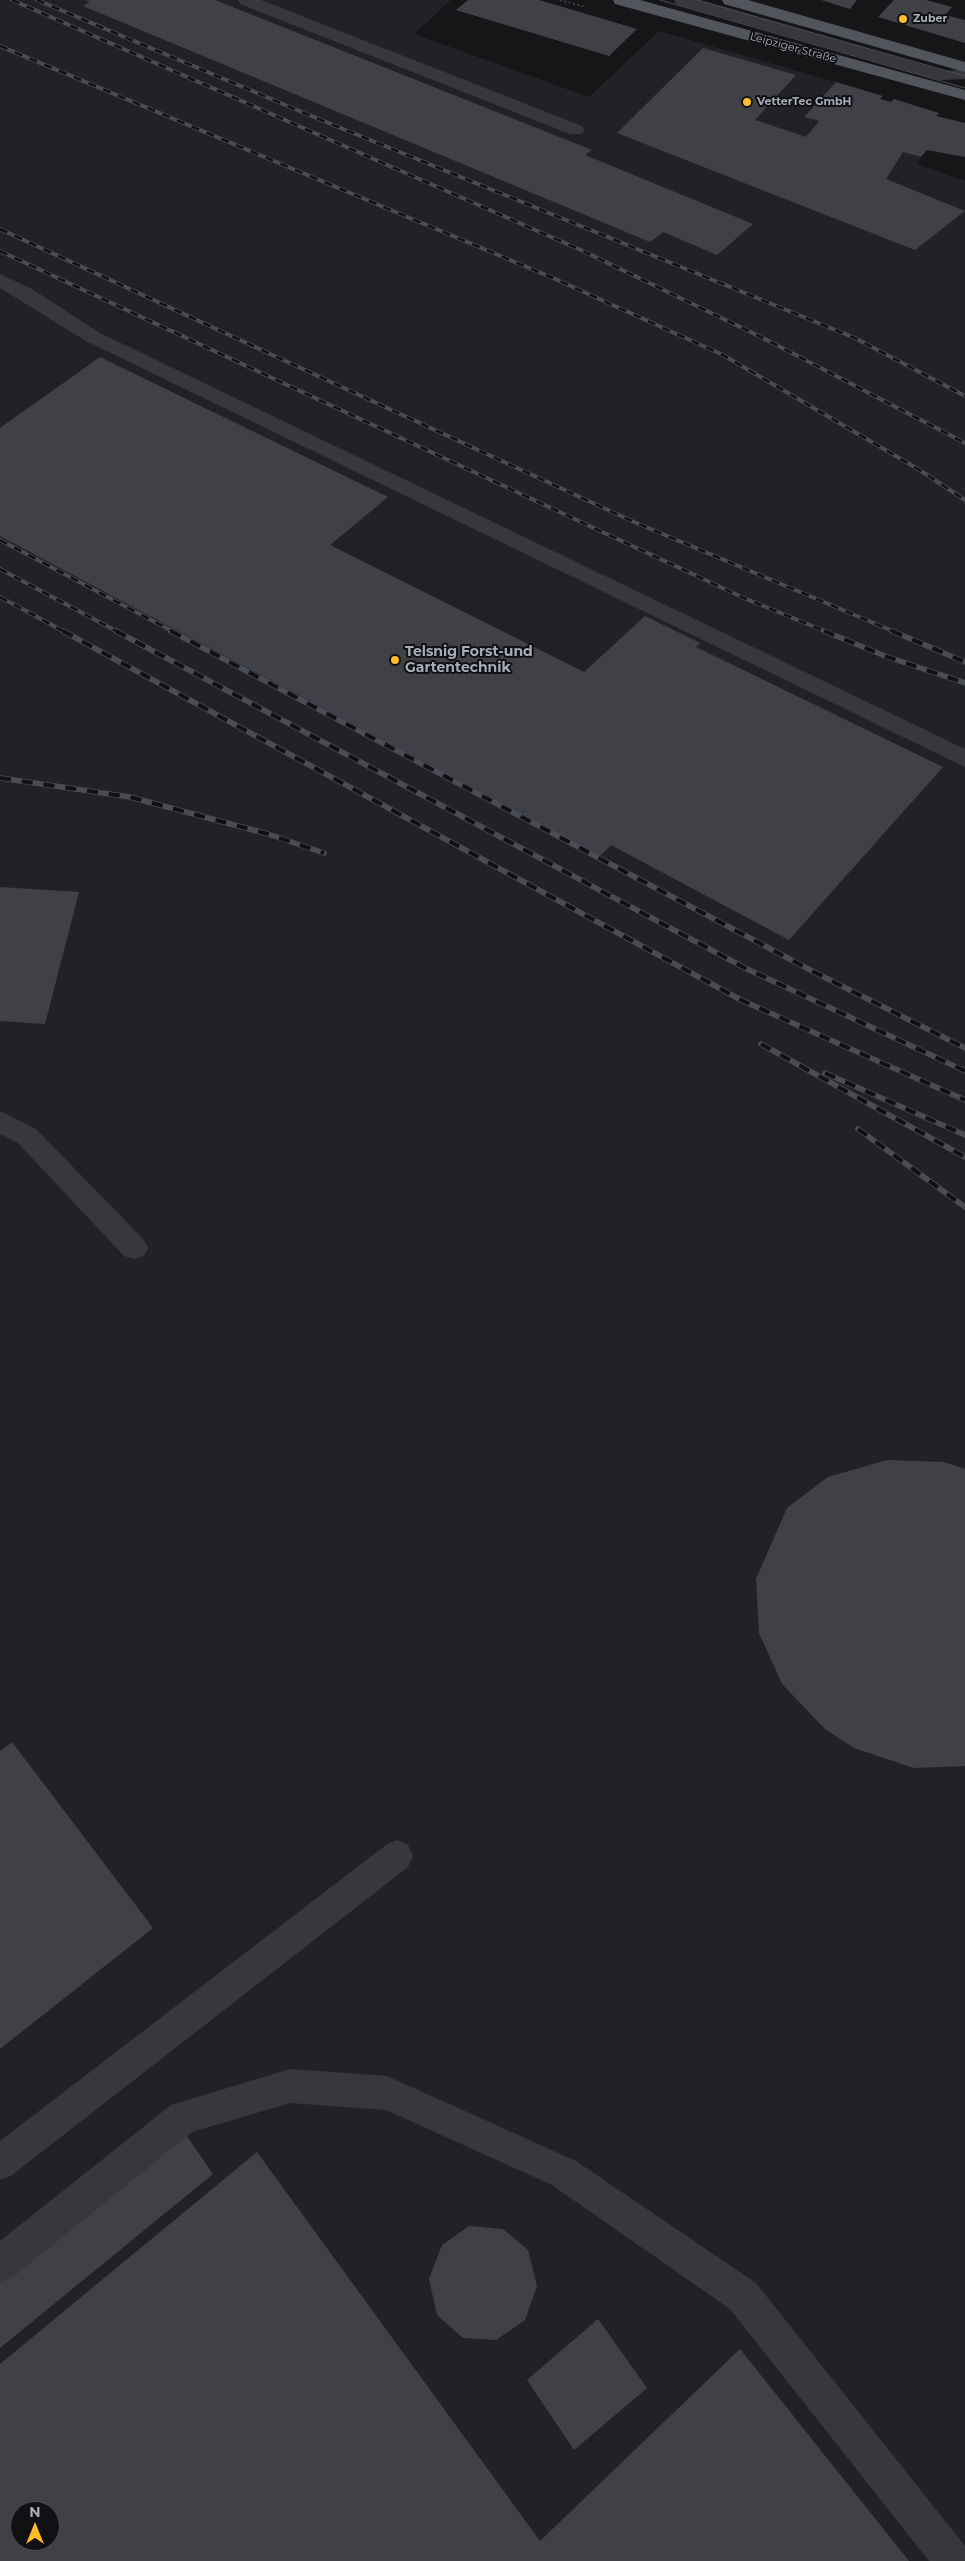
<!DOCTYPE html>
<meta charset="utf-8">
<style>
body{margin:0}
#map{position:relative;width:965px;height:2561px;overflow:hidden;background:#161619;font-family:Montserrat,sans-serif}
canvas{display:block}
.north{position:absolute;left:10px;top:2501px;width:50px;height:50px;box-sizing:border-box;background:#111114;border:1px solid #4d4f56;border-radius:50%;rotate:0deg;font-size:14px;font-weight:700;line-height:20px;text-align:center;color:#a7acba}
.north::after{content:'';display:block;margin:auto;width:18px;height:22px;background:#ffbd28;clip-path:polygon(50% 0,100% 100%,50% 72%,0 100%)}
</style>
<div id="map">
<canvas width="965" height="2561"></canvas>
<div class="north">N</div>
</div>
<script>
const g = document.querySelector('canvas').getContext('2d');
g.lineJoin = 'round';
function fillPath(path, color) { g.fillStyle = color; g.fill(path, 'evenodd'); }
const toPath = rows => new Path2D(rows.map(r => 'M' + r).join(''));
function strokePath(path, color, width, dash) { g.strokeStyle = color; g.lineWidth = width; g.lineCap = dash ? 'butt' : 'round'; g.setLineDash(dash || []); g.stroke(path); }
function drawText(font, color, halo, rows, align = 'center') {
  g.font = font + ' Montserrat,sans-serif'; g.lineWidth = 4; g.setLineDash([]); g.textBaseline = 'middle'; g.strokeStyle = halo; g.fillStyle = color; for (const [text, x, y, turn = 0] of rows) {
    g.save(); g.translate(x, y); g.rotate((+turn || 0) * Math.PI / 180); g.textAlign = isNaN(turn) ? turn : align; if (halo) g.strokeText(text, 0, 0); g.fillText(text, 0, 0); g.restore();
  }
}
const built = toPath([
 [0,0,451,0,414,34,589,97,659,31,836,82,804,117,819,121,816,125,921,157,917,164,965,181,965,2561,0,2561],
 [20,2511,50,2511,50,2541,20,2541]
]);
const building = toPath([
 [85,0,215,0,592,150,585,155,753,224,717,255,663,232,650,242,83,6,90,2],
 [468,0,539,0,637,29,609,56,456,10],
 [821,0,857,0,850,9],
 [894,0,926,0,952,7,945,15,965,20,965,43,878,17],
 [703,48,796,75,755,120,806,137,819,121,804,117,836,82,883,96,880,99,891,102,894,99,939,113,936,116,965,123,965,157,927,150,921,157,903,152,886,179,965,211,915,250,617,133],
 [100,357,388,497,330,545,584,672,645,616,700,643,696,647,943,767,789,940,611,845,600,856,0,536,0,428],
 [0,887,79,892,45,1024,0,1021],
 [887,1460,944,1462,965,1469,965,1766,914,1768,854,1748,825,1729,782,1684,759,1633,756,1579,787,1508,828,1477],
 [12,1742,153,1928,0,2049,0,1751],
 [184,2132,213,2174,0,2348,0,2276],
 [257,2152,540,2541,740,2349,909,2561,0,2561,0,2364],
 [20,2511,50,2511,50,2541,20,2541],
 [469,2226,503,2229,528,2250,537,2286,525,2320,496,2340,463,2338,437,2315,429,2279,442,2245],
 [598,2319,647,2388,574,2450,527,2380]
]);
const path = toPath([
 [560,0,586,7]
]);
const minor = toPath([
 [238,0,261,0,582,126,585,130,582,134,570,134,240,4,238,0],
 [674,0,700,0,946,71,965,69,965,79,939,80,676,4,674,0],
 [0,274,32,289,100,333,965,749,965,767,86,341,0,288,0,274],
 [0,1111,36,1129,144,1240,148,1248,144,1256,134,1259,124,1256,18,1143,0,1134,0,1111],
 [397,1840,408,1845,413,1856,408,1867,12,2175,0,2180,0,2141,386,1845,397,1840],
 [290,2069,387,2076,576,2161,756,2283,965,2546,965,2561,929,2561,730,2309,552,2185,386,2110,290,2103,192,2132,13,2277,0,2282,0,2241,171,2105,290,2069]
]);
const major = toPath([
 [613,0,640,0,965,90,965,100,615,4,613,0],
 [722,0,748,0,965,62,965,72,724,4,722,0]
]);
const tram = toPath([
 [660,0,965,88],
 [697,0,965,76]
]);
const railFar1 = toPath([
 [12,0,583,251,763,338,965,443],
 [37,0,309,115,855,338,965,396],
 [0,46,553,278,723,355,918,469,965,500],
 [0,229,634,522,895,632],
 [0,251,744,598,827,632],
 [0,540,174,632],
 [0,569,118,632],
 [0,597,65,632]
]);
const rail = toPath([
 [63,631,741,1000,965,1100],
 [116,631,745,968,965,1071],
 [171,631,814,972,965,1048],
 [824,631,885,656,965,683],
 [892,631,965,662],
 [0,778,130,797,268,834,324,853],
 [761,1044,965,1157],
 [825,1073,965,1135],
 [858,1129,965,1207]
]);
const markers = [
 [903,19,5,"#ffbd28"],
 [747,102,5,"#ffbd28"],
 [395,660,5,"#ffbd28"]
];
const farPoinames = [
 ["Zuber",913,19],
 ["VetterTec GmbH",757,102]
];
const farStreetnames = [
 ["Leipziger Straße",793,48,15]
];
const poiNames = [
 ["Telsnig Forst-und",405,652],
 ["Gartentechnik",405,668]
];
fillPath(built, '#222226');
fillPath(building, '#404146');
strokePath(path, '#3d3f45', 2, [2, 2.5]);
fillPath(minor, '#37383e');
fillPath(major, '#53555d');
strokePath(tram, '#4a4c53', 1);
strokePath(railFar1, '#4a4c53', 4);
strokePath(rail, '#4a4c53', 5.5);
strokePath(railFar1, '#111114', 2.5, [8]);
strokePath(rail, '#111114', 4, [11]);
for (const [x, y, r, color] of markers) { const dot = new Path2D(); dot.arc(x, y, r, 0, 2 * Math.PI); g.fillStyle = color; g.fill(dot); strokePath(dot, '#111114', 2); }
drawText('bold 11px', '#a7acba', '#111114', farPoinames, 'left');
drawText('11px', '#a7acba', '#111114', farStreetnames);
drawText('bold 14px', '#a7acba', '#111114', poiNames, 'left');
</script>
